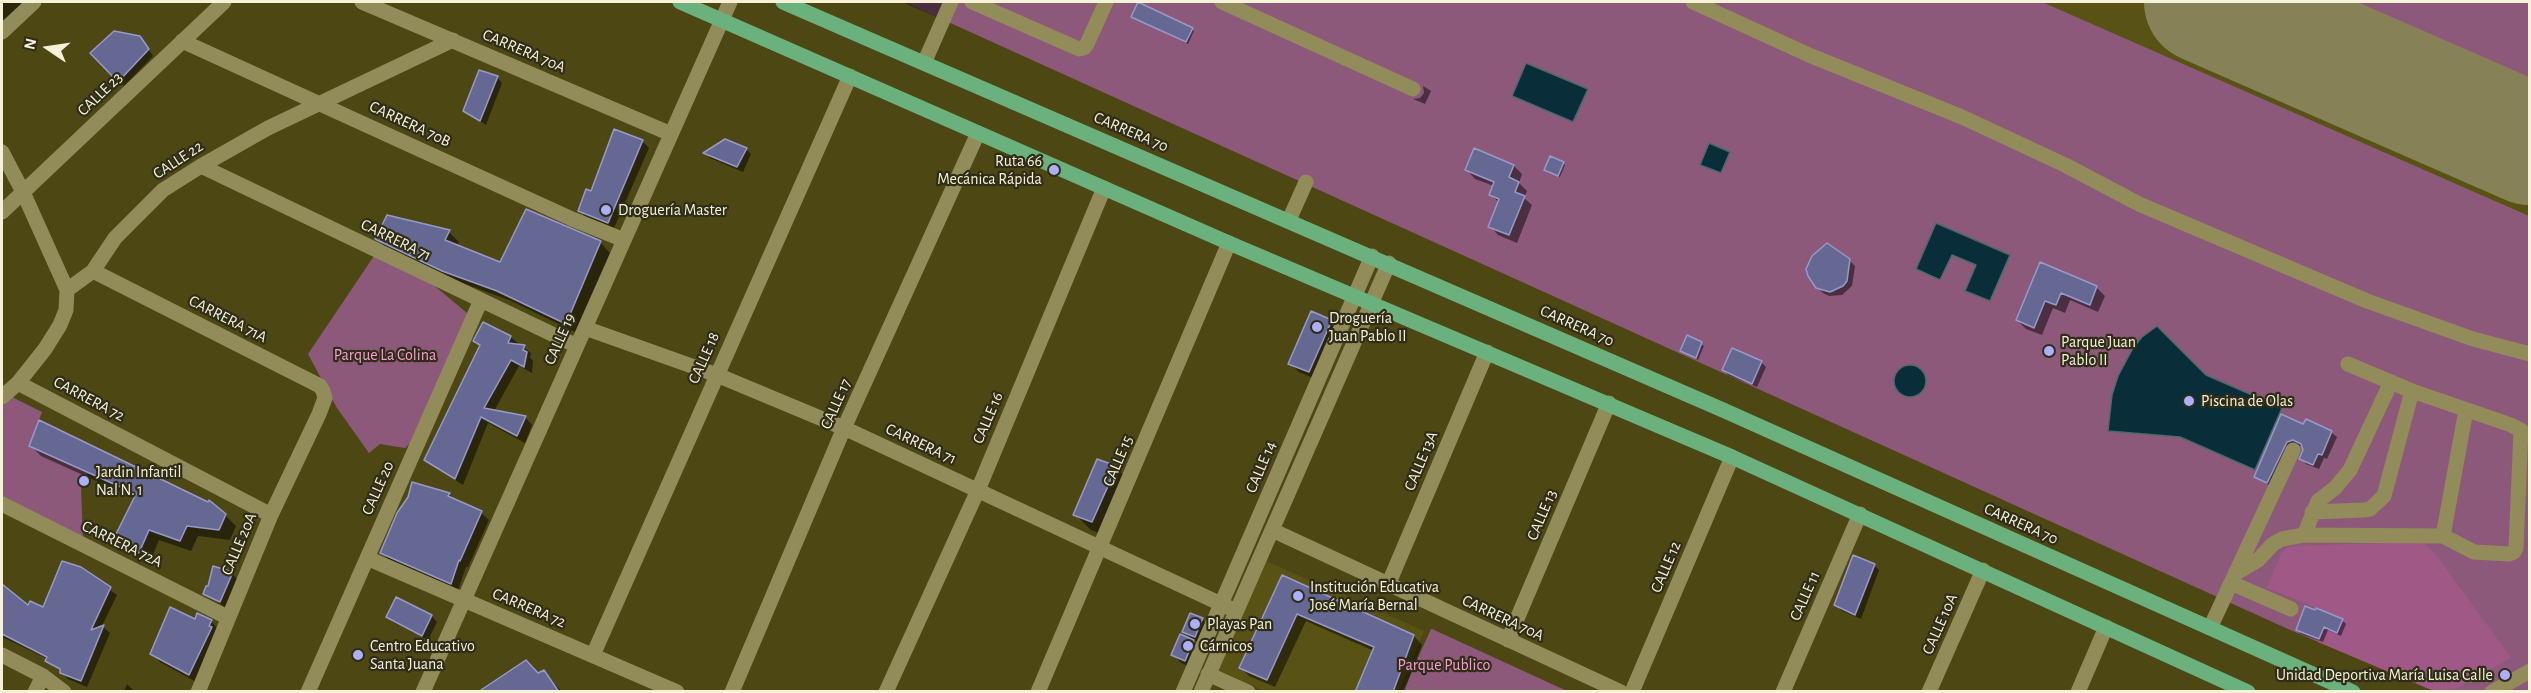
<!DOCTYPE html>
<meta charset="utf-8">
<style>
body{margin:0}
#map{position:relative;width:2531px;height:693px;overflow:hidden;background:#4d4714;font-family:"Alegreya Sans",sans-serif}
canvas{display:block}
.frame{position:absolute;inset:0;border:3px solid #f5f2d8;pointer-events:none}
.north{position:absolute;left:18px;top:18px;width:60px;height:60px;-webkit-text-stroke:4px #2f2d18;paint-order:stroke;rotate:283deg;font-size:16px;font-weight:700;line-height:24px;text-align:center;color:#f5f2d8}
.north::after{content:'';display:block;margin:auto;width:21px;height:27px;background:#f5f2d8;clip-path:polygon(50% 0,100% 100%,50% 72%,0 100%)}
</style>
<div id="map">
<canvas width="2531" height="693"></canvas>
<div class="frame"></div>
<div class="north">N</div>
</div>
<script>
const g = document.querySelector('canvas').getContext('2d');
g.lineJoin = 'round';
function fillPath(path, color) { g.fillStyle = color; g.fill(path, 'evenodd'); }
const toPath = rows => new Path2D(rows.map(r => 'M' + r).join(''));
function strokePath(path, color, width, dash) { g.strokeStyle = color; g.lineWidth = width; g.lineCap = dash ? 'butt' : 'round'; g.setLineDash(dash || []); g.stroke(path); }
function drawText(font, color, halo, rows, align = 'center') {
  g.font = font + ' "Alegreya Sans",sans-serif'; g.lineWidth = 4.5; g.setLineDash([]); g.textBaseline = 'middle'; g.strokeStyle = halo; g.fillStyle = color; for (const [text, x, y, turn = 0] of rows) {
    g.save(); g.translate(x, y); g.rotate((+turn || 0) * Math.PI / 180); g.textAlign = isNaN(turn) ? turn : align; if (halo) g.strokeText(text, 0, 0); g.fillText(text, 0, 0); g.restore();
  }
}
const built = toPath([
 [1606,2,2529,2,2529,390],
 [1266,561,1424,631,1399,691,1265,691,1218,670]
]);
const green = toPath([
 [904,2,2042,2,2529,216,2529,691,2434,691,2288,629],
 [2344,2,2529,2,2529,81],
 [374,256,425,278,473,318,423,431,405,448,380,444,369,453,337,408,308,354],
 [12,397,42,412,29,446,88,472,81,489,83,539,2,500,2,406],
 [1431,629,1432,629,1567,691,1403,691]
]);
const forest = toPath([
 [2416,542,2423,543,2433,551,2511,658,2452,691,2434,691,2318,642,2324,628,2337,633,2343,618,2267,588,2281,554,2286,548,2293,546]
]);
const water = toPath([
 [1526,63,1588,89,1573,122,1512,96,1526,63],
 [1709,143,1730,152,1721,173,1700,165,1709,143],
 [1936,223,2010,255,1990,301,1965,291,1976,265,1952,255,1940,280,1916,269,1936,223],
 [2157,326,2206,375,2282,408,2255,470,2180,437,2108,431,2112,395,2118,376,2133,348,2142,337,2157,326],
 '1894 381a16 16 0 1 1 32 0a16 16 0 1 1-32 0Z'
]);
const shadow = toPath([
 [2,2,28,2,2,27],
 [902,2,946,2,939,18],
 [1136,19,1192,29,1194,31,1188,44],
 [145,44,153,56,124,86,92,53],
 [497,77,502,83,486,125,465,111],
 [1423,86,1431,91,1425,104,1413,99,1420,98,1424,93],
 [642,141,649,148,614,228,586,217,579,210,592,193],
 [746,149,751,154,743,172,710,158,705,153],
 [1563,163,1565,165,1560,177,1546,170],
 [1514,166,1522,174,1519,183,1527,191,1524,198,1532,205,1517,243,1498,235,1490,226,1499,203,1491,194,1494,186,1475,179,1467,170],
 [388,217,449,232,459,242,457,246,501,264,600,242,610,253,577,333,509,300,454,280,387,249,377,238],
 [1849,260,1855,266,1852,286,1842,295,1829,296,1823,293,1817,287],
 [2041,264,2096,287,2105,296,2098,312,2070,300,2065,313,2053,308,2042,335,2026,329,2017,320],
 [1331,321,1340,329,1318,380,1299,372,1290,363],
 [510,337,531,353,530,357,533,361,532,373,519,366,494,411,525,417,532,425,525,443,488,423,463,485,434,467,426,460,481,346,475,341],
 [1688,337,1704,346,1698,360,1682,351],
 [1761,362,1766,367,1757,387,1728,375,1724,370],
 [2282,416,2304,426,2331,432,2337,437,2327,459,2324,458,2319,469,2306,464,2301,459,2304,448,2298,445,2272,487,2256,477],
 [30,445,225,515,236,526,230,540,198,536,191,551,159,540,150,562,126,551,115,540,136,499,41,456],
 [1116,468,1132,483,1108,537,1091,530,1075,514],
 [449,494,457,502,481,513,489,520,468,567,466,567,458,590,389,560,382,553],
 [1874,565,1879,570,1861,619,1842,611,1836,605],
 [80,568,117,595,102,626,110,633,87,687,68,679,48,659,2,637,2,586,29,608,44,609],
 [232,573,237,579,225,607,205,594],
 [1282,577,1414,636,1422,645,1404,692,1356,692,1374,651,1306,621,1275,687,1249,676,1241,668],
 [397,599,432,616,437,622,428,640,393,622,388,617],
 [1202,619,1211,628,1204,645,1193,640,1184,632],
 [2342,620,2346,624,2341,636,2328,630,2323,642,2301,634,2297,630],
 [196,621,211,621,219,630,198,683,160,662,152,653],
 [1193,641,1201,649,1193,668,1181,663,1173,654],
 [544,672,562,692,481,692,538,675],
 [127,684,132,689,134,692,124,692]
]);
const runway = toPath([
 [2205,2,2530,144]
]);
const building = toPath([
 [1138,2,1193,28,1186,42,1131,17,1138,2],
 [114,31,140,36,149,49,118,82,90,53,114,31],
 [479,70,498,76,480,121,463,111,479,70],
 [614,129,643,140,608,223,578,211,586,189,591,191,614,129],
 [725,139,747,148,737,167,703,153,725,139],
 [1474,148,1514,165,1509,177,1519,182,1515,192,1525,196,1509,235,1488,227,1499,199,1489,195,1494,182,1465,170,1474,148],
 [1550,156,1564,162,1558,176,1544,170,1550,156],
 [526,209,601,241,566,324,497,291,442,271,375,239,387,215,450,230,445,240,500,262,526,209],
 [1827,243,1850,259,1847,281,1843,286,1830,292,1816,288,1808,276,1806,269,1812,256,1827,243],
 [2040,262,2097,286,2090,305,2061,293,2056,305,2045,301,2034,328,2016,320,2040,262],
 [1311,311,1332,320,1309,372,1288,364,1311,311],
 [483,322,511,336,508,343,525,345,523,350,527,352,524,367,511,360,484,408,526,416,517,436,481,417,455,479,424,460,480,345,473,341,483,322],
 [1687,335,1702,342,1696,358,1680,351,1687,335],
 [1732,348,1762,361,1752,384,1722,370,1732,348],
 [2281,414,2303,424,2306,419,2332,431,2322,455,2318,454,2313,465,2299,459,2303,450,2301,444,2293,440,2287,442,2267,483,2254,477,2281,414],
 [39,420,208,502,209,500,226,514,219,530,187,526,180,541,149,530,139,553,113,540,136,494,29,446,39,420],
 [1097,459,1117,466,1092,522,1073,515,1097,459],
 [412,482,450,493,448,496,482,511,460,561,459,560,451,584,380,553,397,513,408,497,412,482],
 [1853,555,1875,564,1855,615,1834,605,1853,555],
 [62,561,81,567,111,587,91,630,104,625,81,681,60,673,60,669,45,661,47,657,2,634,2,584,28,605,30,601,43,607,62,561],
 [213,566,233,572,220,602,203,594,206,586,208,586,213,566],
 [1282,575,1414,635,1393,692,1355,692,1374,647,1297,614,1267,680,1239,668,1282,575],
 [396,597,432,615,422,636,386,617,396,597],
 [2305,606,2315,610,2316,608,2343,619,2337,633,2324,627,2319,639,2296,630,2305,606],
 [170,607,195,619,197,613,212,620,209,626,212,627,189,675,150,654,170,607],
 [1190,613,1203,618,1195,637,1182,632,1190,613],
 [1180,634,1194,640,1185,661,1171,655,1180,634],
 [526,660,538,673,544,670,559,692,478,692,526,660]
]);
const minor = toPath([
 [362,2,671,134],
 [972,2,1079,49,1084,48,1087,44,1106,2],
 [1222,2,1413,89],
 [1693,2,1809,55,1962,117,2065,165,2139,204,2367,301,2473,339,2530,354],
 [2,32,34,2],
 [182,41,572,219,624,240],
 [924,63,951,2],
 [2,152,23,192,67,290],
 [201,166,577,346],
 [2,212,224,2],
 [1289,220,1306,182],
 [93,271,320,386,323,391,325,398,319,414,271,515,198,692],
 [585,328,717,375,844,428,1236,611],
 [18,383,271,515],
 [2,397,18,383,45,349,60,325,66,310,67,290,93,271,115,238,163,190,201,166,268,128,453,40],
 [2,504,227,617],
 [2312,512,2364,510,2370,509,2384,496,2412,391],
 [1272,530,1621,692],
 [2304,535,2318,501,2335,488,2350,470,2391,382],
 [2443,536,2466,410],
 [367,558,677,692],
 [2236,573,2258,560,2273,544,2282,539,2304,535,2443,536,2474,552,2509,554,2514,552,2516,548,2521,430,2511,425,2412,391,2348,364],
 [2231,583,2291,609],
 [1388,585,1487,352],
 [2210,628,2293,450],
 [1508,640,1609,403],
 [2,655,43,676,64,692],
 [593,655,850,76],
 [1208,674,1248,692],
 [35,692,43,676],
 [308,692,481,300],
 [423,692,730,2],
 [732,692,844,428,978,133],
 [886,692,978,490,1104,188],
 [1038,692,1229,243],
 [1183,692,1372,256],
 [1201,692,1389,263],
 [1632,692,1732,457],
 [1783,692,1860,514],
 [1929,692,1983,570],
 [2078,692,2106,627],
 [2492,692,2530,671]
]);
const major = toPath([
 [680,2,1229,243,1732,457,2248,692],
 [783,2,1723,410,2353,692]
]);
const markers = [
 [1054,170,6,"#acaffb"],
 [606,210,6,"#acaffb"],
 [1317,327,6,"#acaffb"],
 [2049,351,6,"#acaffb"],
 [2189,401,6,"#acaffb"],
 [84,481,6,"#acaffb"],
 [1298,596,6,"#acaffb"],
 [1195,624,6,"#acaffb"],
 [1188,646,6,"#acaffb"],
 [358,655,6,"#acaffb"],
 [2505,675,6,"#acaffb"]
];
const streetNames = [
 ["CARRERA 70A",524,51,23],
 ["CALLE 23",100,94,-44],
 ["CARRERA 70B",410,124,25],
 ["CARRERA 70",1131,132,23],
 ["CALLE 22",178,160,-33],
 ["CARRERA 71",396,240,26],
 ["CARRERA 71A",228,319,27],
 ["CARRERA 70",1577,326,24],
 ["CALLE 19",560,339,-66],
 ["CALLE 18",704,358,-66],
 ["CARRERA 72",89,399,28],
 ["CALLE 17",836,404,-66],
 ["CALLE 16",988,418,-67],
 ["CARRERA 71",921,444,25],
 ["CALLE 15",1118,461,-67],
 ["CALLE 13A",1421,461,-67],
 ["CALLE 14",1261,467,-67],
 ["CALLE 20",378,488,-66],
 ["CALLE 13",1542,515,-67],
 ["CARRERA 70",2021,524,24],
 ["CARRERA 72A",122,544,26],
 ["CALLE 20A",239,544,-67],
 ["CALLE 12",1666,567,-67],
 ["CALLE 11",1805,596,-66],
 ["CARRERA 72",529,608,23],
 ["CARRERA 70A",1503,618,25],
 ["CALLE 10A",1940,624,-66]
];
const poiNames = [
 ["Ruta 66",1042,161,"right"],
 ["Mecánica Rápida",1042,179,"right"],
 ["Droguería Master",618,210],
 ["Droguería",1329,318],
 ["Juan Pablo II",1329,336],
 ["Parque Juan",2061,342],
 ["Pablo II",2061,360],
 ["Piscina de Olas",2201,401],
 ["Jardin Infantil",96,472],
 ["Nal N. 1",96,490],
 ["Institución Educativa",1310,587],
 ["José María Bernal",1310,605],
 ["Playas Pan",1207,624],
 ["Centro Educativo",370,646],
 ["Santa Juana",370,664],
 ["Cárnicos",1200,646],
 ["Unidad Deportiva María Luisa Calle",2493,675,"right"]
];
const parkNames = [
 ["Parque La Colina",385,355],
 ["Parque Publico",1444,665]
];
fillPath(built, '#595215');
fillPath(green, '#8d597a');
fillPath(forest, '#a05987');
fillPath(water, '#0a2e39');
strokePath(water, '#506969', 1.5);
fillPath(shadow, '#0007');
strokePath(runway, '#868156', 122);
fillPath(building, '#666894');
strokePath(building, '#979ac9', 1.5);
strokePath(minor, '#928c5a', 15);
strokePath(major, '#6ab17d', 15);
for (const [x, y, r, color] of markers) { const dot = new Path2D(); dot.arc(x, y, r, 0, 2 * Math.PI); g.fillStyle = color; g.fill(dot); strokePath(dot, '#2f2d18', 2); }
drawText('16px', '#f5f2d8', '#2f2d18', streetNames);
drawText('16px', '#f5f2d8', '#2f2d18', poiNames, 'left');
drawText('16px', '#fd99d8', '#2f2d18', parkNames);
</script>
